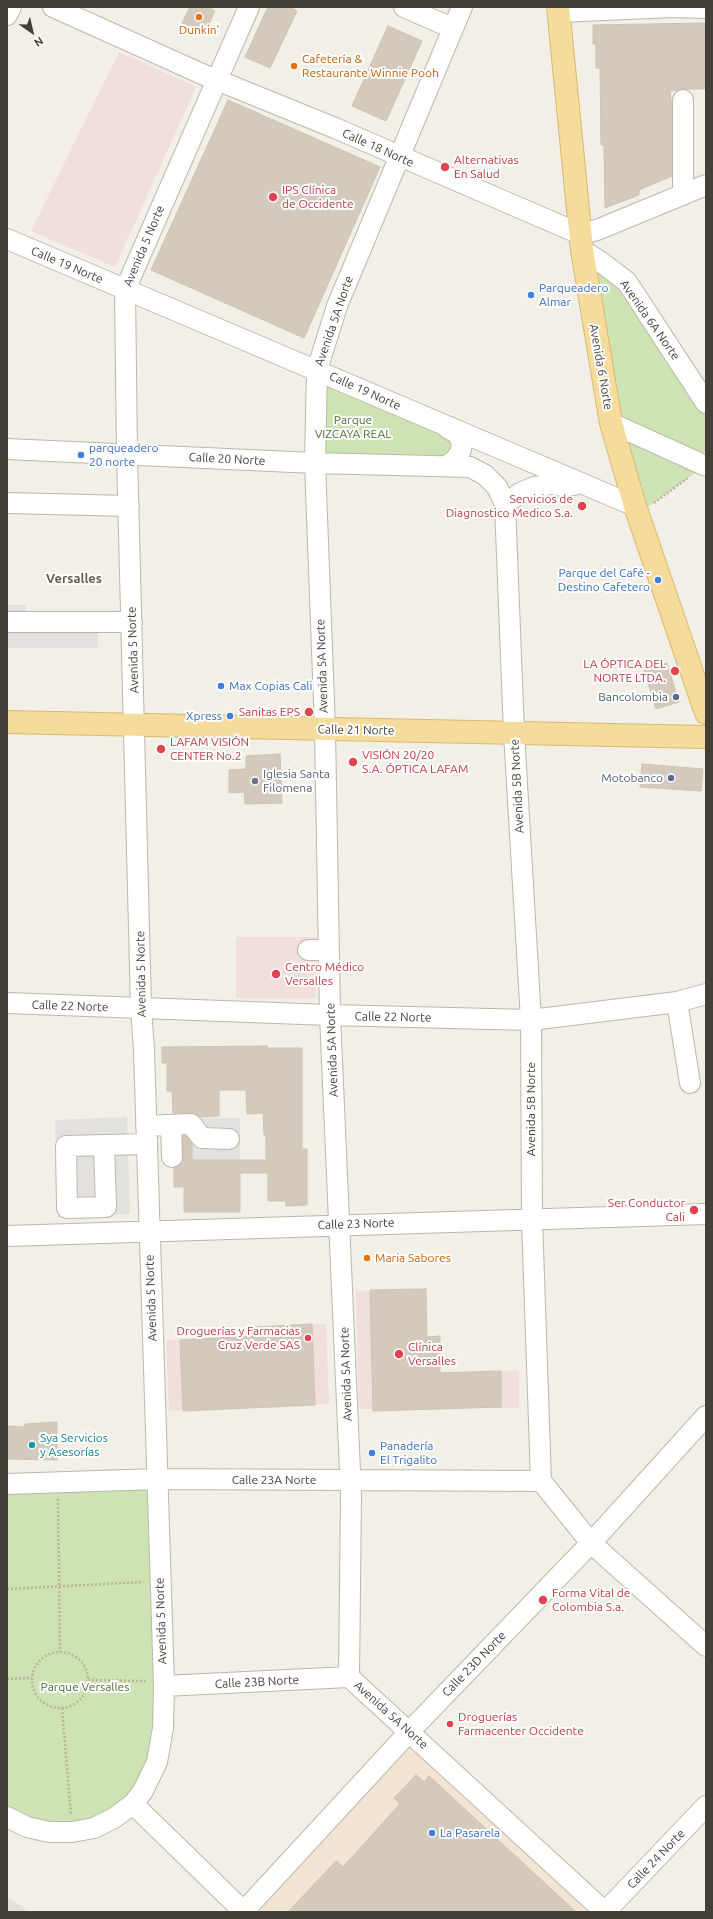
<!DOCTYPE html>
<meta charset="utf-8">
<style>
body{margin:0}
#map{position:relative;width:713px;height:1919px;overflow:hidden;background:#f2efe7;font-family:Ubuntu,sans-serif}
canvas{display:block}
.frame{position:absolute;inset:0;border:8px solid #443f37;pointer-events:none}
.north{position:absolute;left:12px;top:12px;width:40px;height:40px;-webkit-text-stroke:3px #fff;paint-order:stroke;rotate:146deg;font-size:11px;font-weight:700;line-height:16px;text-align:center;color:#443f37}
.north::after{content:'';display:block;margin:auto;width:14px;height:18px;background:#443f37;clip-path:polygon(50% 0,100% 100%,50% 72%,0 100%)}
</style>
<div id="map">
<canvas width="713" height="1919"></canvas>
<div class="frame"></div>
<div class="north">N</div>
</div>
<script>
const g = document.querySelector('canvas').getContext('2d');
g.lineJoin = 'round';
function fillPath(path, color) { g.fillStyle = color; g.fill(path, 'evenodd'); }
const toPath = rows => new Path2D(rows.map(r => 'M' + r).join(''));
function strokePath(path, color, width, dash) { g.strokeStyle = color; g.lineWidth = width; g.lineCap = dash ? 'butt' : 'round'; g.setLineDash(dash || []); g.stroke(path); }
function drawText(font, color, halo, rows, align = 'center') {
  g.font = font + ' Ubuntu,sans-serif'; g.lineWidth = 4; g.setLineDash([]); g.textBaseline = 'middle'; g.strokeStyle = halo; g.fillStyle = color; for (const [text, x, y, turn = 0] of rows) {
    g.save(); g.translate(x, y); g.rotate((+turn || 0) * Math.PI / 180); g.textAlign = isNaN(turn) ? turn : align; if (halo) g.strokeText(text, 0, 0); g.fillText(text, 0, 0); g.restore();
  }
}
const commercial = toPath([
 [409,1732,605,1912,244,1912]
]);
const medical = toPath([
 [119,52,196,87,115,267,31,231],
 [236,937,316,937,316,998,236,998],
 [426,1289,427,1337,440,1337,440,1372,519,1371,519,1408,359,1409,356,1291],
 [326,1324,329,1404,169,1411,166,1340,255,1336,255,1327]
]);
const green = toPath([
 [601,262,706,403,706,451,691,459,706,465,638,514,585,273],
 [317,370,458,434,456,459,315,463],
 [157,1479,164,1686,143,1791,94,1828,7,1817,7,1484]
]);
const parking = toPath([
 [7,605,26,605,26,614,98,615,98,648,7,648],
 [127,1117,130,1214,58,1217,55,1120],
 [240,1118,240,1160,164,1161,164,1119],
 [7,1896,29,1912,7,1912]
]);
const building = toPath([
 [190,7,207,7,215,11,204,34,182,23,190,7],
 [268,7,290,7,297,11,270,68,245,57,268,7],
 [706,23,706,89,683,89,670,91,672,109,672,176,639,190,639,195,605,208,604,145,601,145,600,68,596,68,596,44,593,44,593,25,706,23],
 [388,26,422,41,386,121,352,106,388,26],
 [228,100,380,167,304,338,151,270,228,100],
 [667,663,679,702,656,709,644,670,667,663],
 [280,754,282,803,245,804,244,792,229,793,229,770,246,769,246,756,280,754],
 [642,764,703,769,701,791,640,787,642,764],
 [267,1046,267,1048,302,1048,302,1149,307,1149,307,1205,286,1206,286,1201,268,1201,268,1173,240,1173,240,1212,184,1212,184,1187,174,1187,174,1168,182,1163,183,1157,183,1136,186,1136,192,1143,192,1160,266,1160,266,1136,264,1135,263,1113,247,1114,246,1090,219,1090,219,1116,200,1117,190,1113,173,1113,172,1091,167,1091,167,1063,162,1063,162,1047,267,1046],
 [426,1289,427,1337,440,1336,440,1373,501,1371,501,1407,373,1411,370,1290,426,1289],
 [312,1324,315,1405,183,1411,180,1340,255,1336,255,1327,312,1324],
 [57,1422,57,1460,7,1459,7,1426,24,1427,25,1424,57,1422],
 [416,1775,424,1782,429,1776,576,1912,288,1912,336,1861,343,1867,400,1804,394,1798,416,1775]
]);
const path = toPath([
 [654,503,689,477],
 [58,1499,60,1652],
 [7,1589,143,1582],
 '32 1680a28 28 0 1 1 56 0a28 28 0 1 1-56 0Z',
 [7,1679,32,1678],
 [88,1680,146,1681],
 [62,1708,71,1815]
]);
const minor = toPath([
 [53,7,202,74,335,128,580,234,597,230,706,185],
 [404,7,452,28],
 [462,7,337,306,317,370,315,463,325,729,330,1015,351,1495,349,1677,605,1912],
 [559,12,673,7,706,8],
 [7,15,11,7],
 [683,100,683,195],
 [7,239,635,506],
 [582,250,601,262,627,282,706,403],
 [611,423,706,466],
 [7,449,315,463,470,467,485,475,497,487,505,504,514,733,531,1020,532,1219,541,1481,591,1543,706,1646],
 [447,466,456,459,461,450,462,443,458,434,447,428],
 [8,503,129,506],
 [505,504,520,493,534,487,551,484,562,486,574,485],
 [7,622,132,622],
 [308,950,329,950],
 [677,1002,690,1083],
 [7,1003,330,1015,531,1020,677,1002,706,994],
 [171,1125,172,1157],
 [146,1126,191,1124,202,1138,229,1139],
 [104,1145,106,1207,67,1208,66,1146,147,1144],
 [7,1236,706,1214],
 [7,1484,157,1479,541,1481],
 [164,1686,349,1677],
 [133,1804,244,1912],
 [7,1817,27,1827,49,1832,72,1832,94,1828,114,1818,133,1804,143,1791,157,1762,163,1728,164,1686,144,1050,141,1008,127,454,125,290,249,7],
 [243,1912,409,1732,591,1543,706,1416],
 [605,1912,706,1806]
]);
const major = toPath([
 [558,7,582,250,611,423,635,506,706,713],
 [7,722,706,737]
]);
const markers = [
 [199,17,4,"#e8710a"],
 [294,66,4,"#e8710a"],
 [445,167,5,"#e0444e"],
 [273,197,5,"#e0444e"],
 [531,295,4,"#3f7fe0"],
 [81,455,4,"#3f7fe0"],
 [582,506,5,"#e0444e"],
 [658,580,4,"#3f7fe0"],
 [675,671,5,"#e0444e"],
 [221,686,4,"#3f7fe0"],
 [676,697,4,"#5c6f8a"],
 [309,712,5,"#e0444e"],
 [230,716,4,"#3f7fe0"],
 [161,749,5,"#e0444e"],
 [353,762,5,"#e0444e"],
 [671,778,4,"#5c6f8a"],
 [255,781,4,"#6b7280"],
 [276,974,5,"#e0444e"],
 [694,1210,5,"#e0444e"],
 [367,1258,4,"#e8710a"],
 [308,1338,4,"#e0444e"],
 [399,1354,5,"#e0444e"],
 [32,1445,4,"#0f9aa8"],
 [372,1453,4,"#3f7fe0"],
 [543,1600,5,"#e0444e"],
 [450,1724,4,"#e0444e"],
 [432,1833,4,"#3f7fe0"]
];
const foodNames = [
 ["Dunkin'",199,30,"center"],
 ["Cafetería &",302,59],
 ["Restaurante Winnie Pooh",302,73],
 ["Maria Sabores",375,1258]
];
const streetNames = [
 ["Calle 18 Norte",378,148,24],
 ["Avenida 5 Norte",144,246,-67],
 ["Calle 19 Norte",67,265,23],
 ["Avenida 6A Norte",650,320,55],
 ["Avenida 5A Norte",334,321,-71],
 ["Avenida 6 Norte",601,367,80],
 ["Calle 19 Norte",365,391,24],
 ["Calle 20 Norte",227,459,3],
 ["Avenida 5 Norte",133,650,-92],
 ["Avenida 5A Norte",322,666,-92],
 ["Calle 21 Norte",356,730,1],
 ["Avenida 5B Norte",517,786,-93],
 ["Avenida 5 Norte",141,974,-91],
 ["Calle 22 Norte",70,1006,2],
 ["Calle 22 Norte",393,1017,1],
 ["Avenida 5A Norte",332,1050,-92],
 ["Avenida 5B Norte",531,1109,-90],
 ["Calle 23 Norte",356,1224,-2],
 ["Avenida 5 Norte",151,1298,-92],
 ["Avenida 5A Norte",346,1374,-92],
 ["Calle 23A Norte",274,1480],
 ["Avenida 5 Norte",161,1621,-92],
 ["Calle 23D Norte",474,1664,-46],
 ["Calle 23B Norte",257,1682,-3],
 ["Avenida 5A Norte",391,1715,42],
 ["Calle 24 Norte",656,1859,-46]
];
const healthNames = [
 ["Alternativas",454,160],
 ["En Salud",454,174],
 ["IPS Clínica",282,190],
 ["de Occidente",282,204],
 ["Servicios de",573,499,"right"],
 ["Diagnostico Medico S.a.",573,513,"right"],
 ["LA ÓPTICA DEL",666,664,"right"],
 ["NORTE LTDA.",666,678,"right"],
 ["Sanitas EPS",300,712,"right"],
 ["LAFAM VISIÓN",170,742],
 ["CENTER No.2",170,756],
 ["VISIÓN 20/20",362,755],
 ["S.A. ÓPTICA LAFAM",362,769],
 ["Centro Médico",285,967],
 ["Versalles",285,981],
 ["Ser Conductor",685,1203,"right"],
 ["Cali",685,1217,"right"],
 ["Droguerías y Farmacias",300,1331,"right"],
 ["Cruz Verde SAS",300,1345,"right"],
 ["Clínica",408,1347],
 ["Versalles",408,1361],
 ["Forma Vital de",552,1593],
 ["Colombia S.a.",552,1607],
 ["Droguerías",458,1717],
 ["Farmacenter Occidente",458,1731]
];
const shopNames = [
 ["Parqueadero",539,288],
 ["Almar",539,302],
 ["parqueadero",89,448],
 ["20 norte",89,462],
 ["Parque del Café -",650,573,"right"],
 ["Destino Cafetero",650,587,"right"],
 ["Max Copias Cali",229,686],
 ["Xpress",222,716,"right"],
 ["Panadería",380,1446],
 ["El Trigalito",380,1460],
 ["La Pasarela",440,1833]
];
const parkNames = [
 ["Parque",353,420],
 ["VIZCAYA REAL",353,434],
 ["Parque Versalles",85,1687]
];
const serviceNames = [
 ["Bancolombia",668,697],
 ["Motobanco",663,778]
];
const worshipNames = [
 ["Iglesia Santa",263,774],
 ["Filomena",263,788]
];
const cultureNames = [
 ["Sya Servicios",40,1438],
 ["y Asesorías",40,1452]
];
const neighbourhoodNames = [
 ["Versalles",74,579]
];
fillPath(commercial, '#f2e5d4');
fillPath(medical, '#f2dedb');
fillPath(green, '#cde3b3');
fillPath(parking, '#e3e1df');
fillPath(building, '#d3cabd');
strokePath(building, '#cdc2b1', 1);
strokePath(minor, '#bdb6aa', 22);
strokePath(major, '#d9b96e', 24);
strokePath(path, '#bdb29d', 2.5, [2, 2]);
strokePath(minor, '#fff', 20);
strokePath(major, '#f5dc9d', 22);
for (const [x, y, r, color] of markers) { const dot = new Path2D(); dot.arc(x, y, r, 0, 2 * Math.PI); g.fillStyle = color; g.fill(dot); strokePath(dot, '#fff', 1.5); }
drawText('12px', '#c56008', '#fff', foodNames, 'left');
drawText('12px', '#443f37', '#fff', streetNames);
drawText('12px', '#be3a42', '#fff', healthNames, 'left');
drawText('12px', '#366cbe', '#fff', shopNames, 'left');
drawText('12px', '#48712f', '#fff', parkNames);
drawText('12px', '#4e5e75', '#fff', serviceNames, 'right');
drawText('12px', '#5b616d', '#fff', worshipNames, 'left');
drawText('12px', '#0d838f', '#fff', cultureNames, 'left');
drawText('bold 13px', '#665d4f', '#fff', neighbourhoodNames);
</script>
